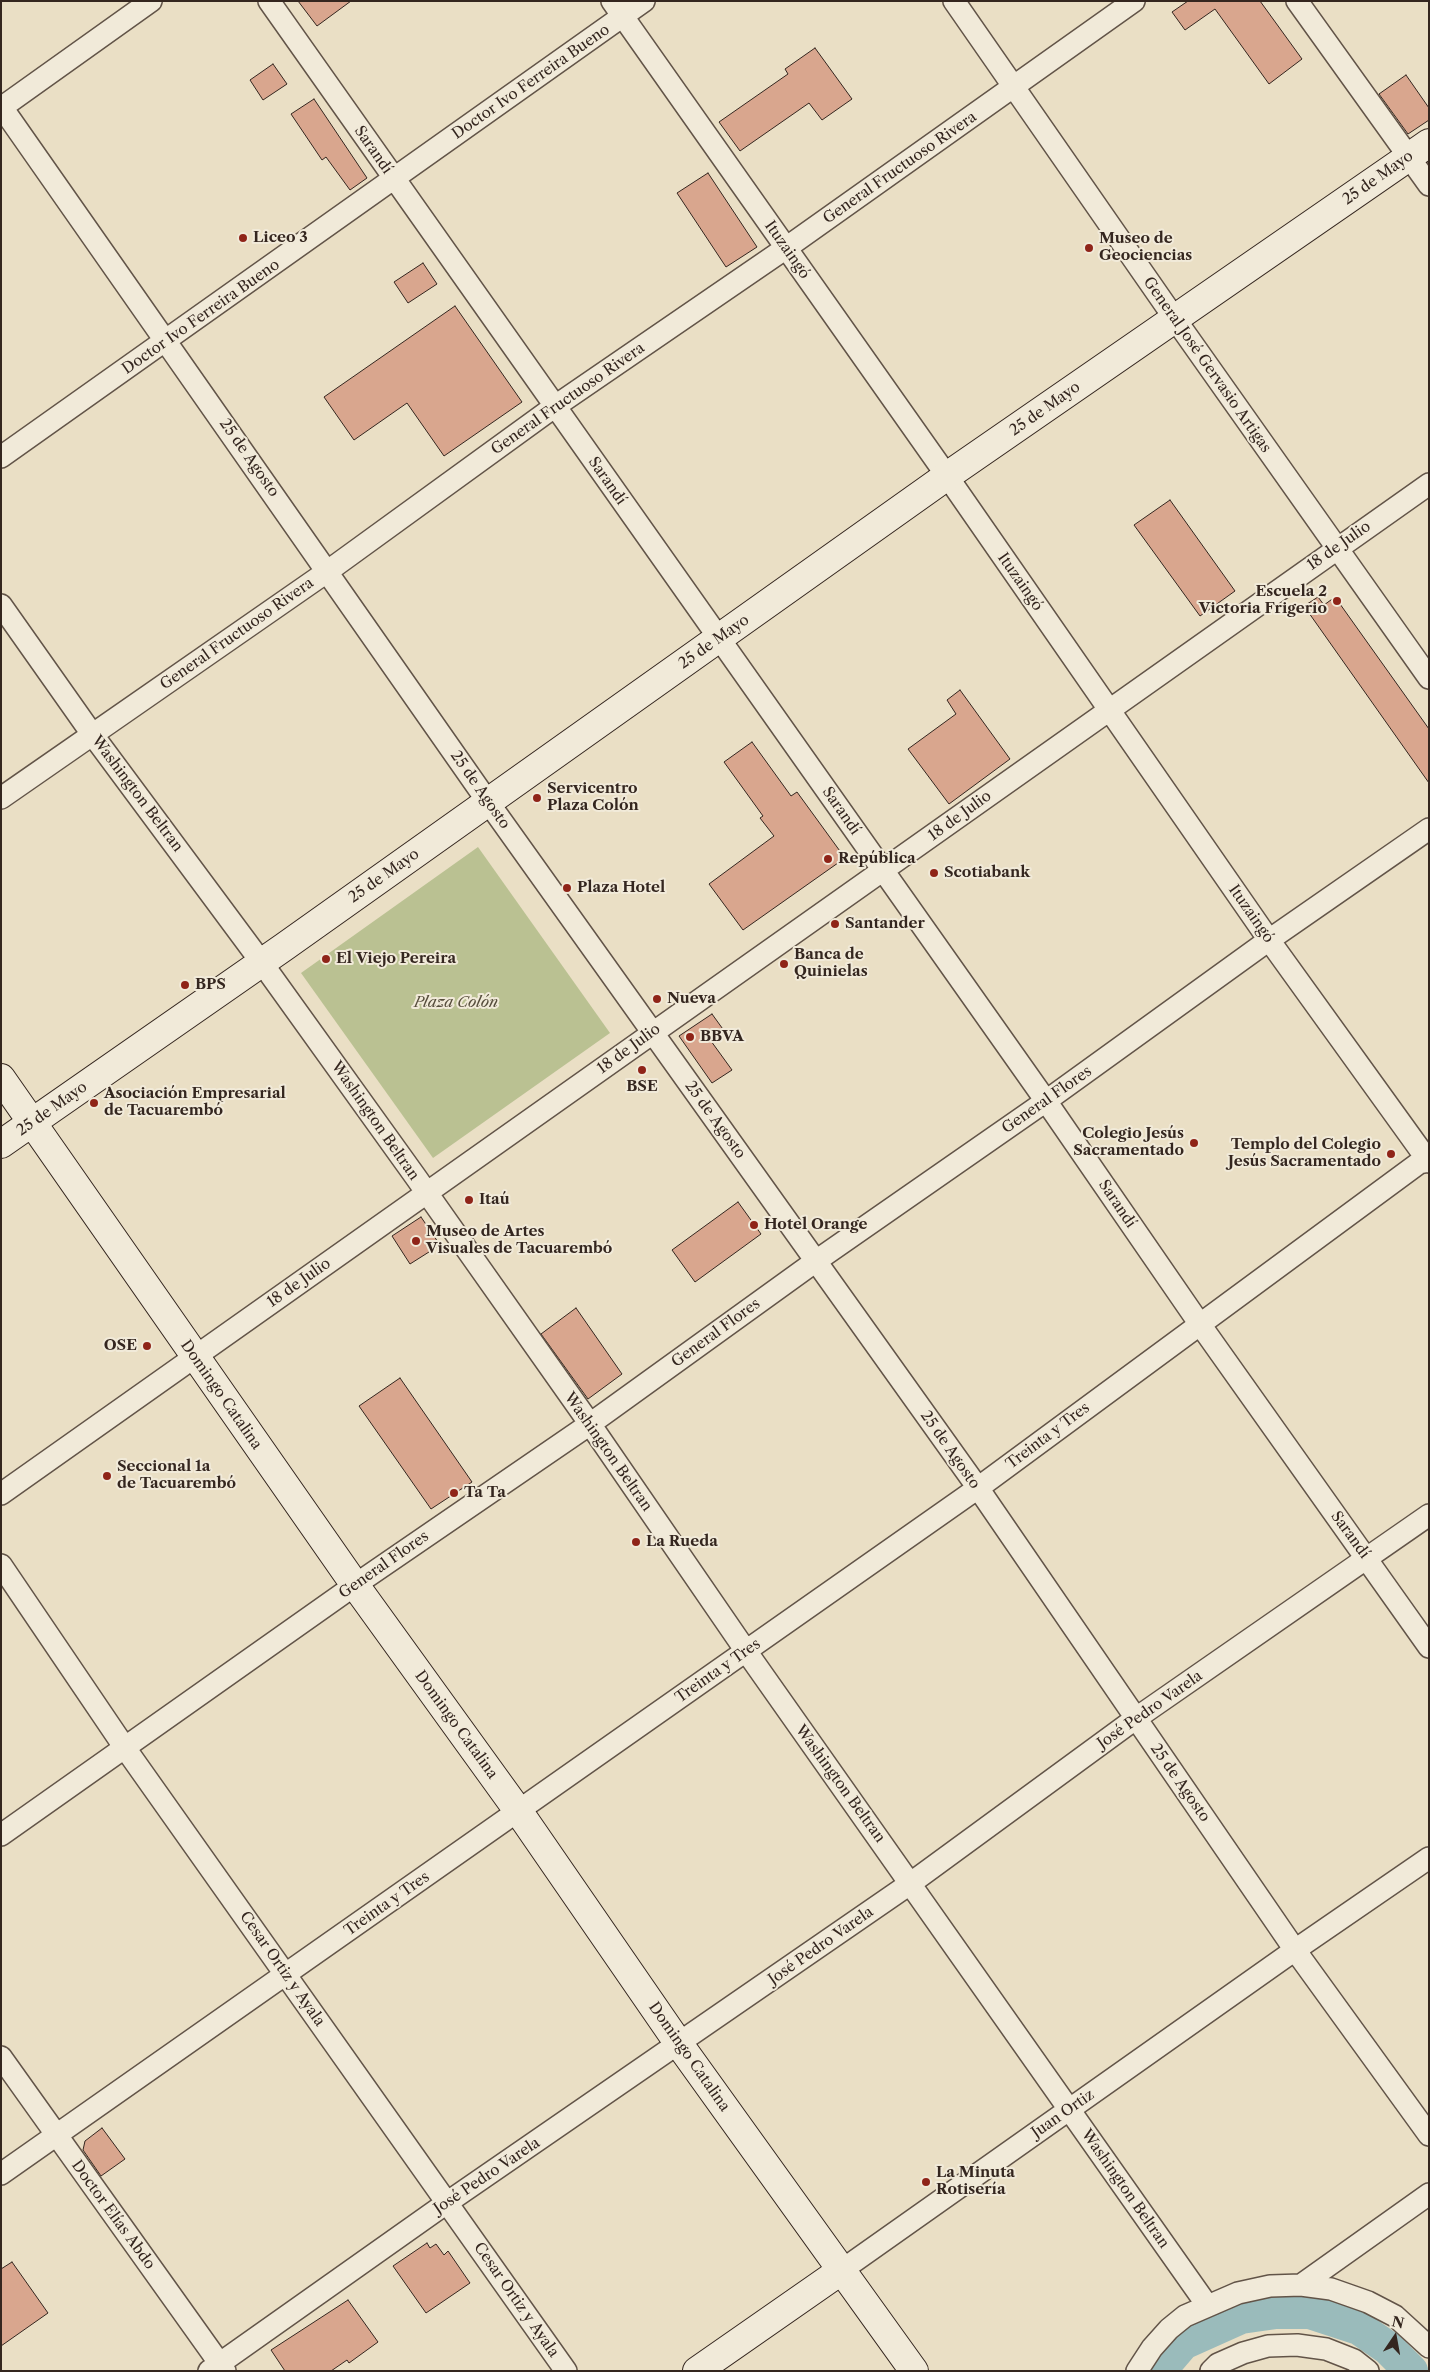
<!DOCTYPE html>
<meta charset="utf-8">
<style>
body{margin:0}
#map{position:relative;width:1430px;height:2372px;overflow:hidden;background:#eadfc5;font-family:"Libre Caslon Text",serif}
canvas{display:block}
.frame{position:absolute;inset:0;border:2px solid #34261f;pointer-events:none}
.north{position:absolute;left:1370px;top:2312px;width:50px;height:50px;-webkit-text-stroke:4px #f1ead9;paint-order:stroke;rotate:12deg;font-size:14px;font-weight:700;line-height:20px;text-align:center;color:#34261f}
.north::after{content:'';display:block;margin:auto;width:18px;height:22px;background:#34261f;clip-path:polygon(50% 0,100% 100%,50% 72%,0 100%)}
</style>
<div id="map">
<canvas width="1430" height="2372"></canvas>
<div class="frame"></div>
<div class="north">N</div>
</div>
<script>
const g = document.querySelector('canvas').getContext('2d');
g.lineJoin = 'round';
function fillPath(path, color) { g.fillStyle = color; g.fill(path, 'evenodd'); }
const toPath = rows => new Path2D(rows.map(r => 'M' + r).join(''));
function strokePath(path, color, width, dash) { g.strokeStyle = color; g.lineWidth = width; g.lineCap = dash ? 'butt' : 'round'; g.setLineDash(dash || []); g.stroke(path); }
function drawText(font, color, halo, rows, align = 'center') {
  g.font = font + ' "Libre Caslon Text",serif'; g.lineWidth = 4; g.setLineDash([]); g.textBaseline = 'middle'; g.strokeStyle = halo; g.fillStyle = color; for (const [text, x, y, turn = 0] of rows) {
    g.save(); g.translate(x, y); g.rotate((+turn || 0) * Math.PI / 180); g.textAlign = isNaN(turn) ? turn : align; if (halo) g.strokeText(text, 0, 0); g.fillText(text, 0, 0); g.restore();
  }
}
const green = toPath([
 [478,847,610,1033,433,1158,301,973]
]);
const river = toPath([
 [1159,2371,1183,2343,1241,2317,1276,2312,1310,2312,1359,2328,1388,2348,1411,2371]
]);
const building = toPath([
 [298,1,351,1,317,26,298,1],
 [1188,1,1260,1,1302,59,1269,84,1215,9,1185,30,1172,12,1188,1],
 [815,48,852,99,822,120,809,103,740,151,719,122,788,74,785,69,815,48],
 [273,64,287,84,263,100,250,80,273,64],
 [1406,75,1429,108,1429,120,1408,134,1379,94,1406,75],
 [314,99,367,178,350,190,326,157,322,160,291,114,314,99],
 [708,173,757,247,726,267,677,193,708,173],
 [423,263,437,284,408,303,394,282,423,263],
 [455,306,522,402,444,456,407,403,354,440,324,397,455,306],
 [1170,500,1235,591,1200,616,1134,525,1170,500],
 [1318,597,1324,605,1335,597,1429,729,1429,783,1304,606,1318,597],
 [960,690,1010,759,949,804,908,749,956,714,947,700,960,690],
 [752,742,791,796,797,792,845,858,743,930,709,884,774,836,760,818,763,816,724,762,752,742],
 [712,1014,725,1032,711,1041,732,1070,712,1083,679,1036,712,1014],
 [738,1202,761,1234,695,1282,672,1250,738,1202],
 [421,1217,440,1245,410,1264,392,1236,421,1217],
 [576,1308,622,1374,588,1399,541,1334,576,1308],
 [400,1378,472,1482,431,1509,359,1406,400,1378],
 [102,2128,125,2159,101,2176,83,2150,85,2141,102,2128],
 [427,2243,430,2248,436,2244,444,2255,448,2251,470,2283,426,2313,393,2266,427,2243],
 [12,2262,48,2313,1,2346,1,2269,12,2262],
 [348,2300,378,2342,349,2363,347,2360,331,2371,285,2371,271,2350,348,2300]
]);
const street = toPath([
 [269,1,1046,1101,1199,1323,1429,1647],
 [612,1,947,476,1269,940,1429,1162],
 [954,1,1175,319,1429,678],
 [1297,1,1429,185],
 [1,106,488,802,978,1488,1295,1950,1429,2135],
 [1,108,151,1],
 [1,457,644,1],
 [1,605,92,734,262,963,415,1176,590,1424,746,1651,1207,2305],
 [1,798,328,571,554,407,786,248,1134,1],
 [1,1494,1429,484],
 [1,1565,125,1748,566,2371],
 [1,1835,355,1585,590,1424,816,1261,1046,1101,1269,940,1429,829],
 [1,2057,225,2371],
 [1,2174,978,1488,1419,1163,1429,1161],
 [842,2270,1295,1950,1429,1858],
 [1301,2285,1429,2194],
 [209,2371,448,2202,911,1883,1135,1719,1429,1515],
 [1137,2371,1152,2348,1169,2329,1185,2316,1238,2293,1270,2286,1301,2285,1331,2289,1368,2302,1395,2316,1429,2347],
 [1211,2371,1218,2364,1243,2353,1268,2346,1297,2345,1326,2349,1354,2360,1368,2371]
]);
const secondary = toPath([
 [1,1078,355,1585,519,1812,679,2044,914,2371],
 [1,1144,284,947,947,476,1429,143],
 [697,2371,842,2270]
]);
const markers = [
 [243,238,5,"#8f2418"],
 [1089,248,5,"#8f2418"],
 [1337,601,5,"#8f2418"],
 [537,798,5,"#8f2418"],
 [828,859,5,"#8f2418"],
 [934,873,5,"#8f2418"],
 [567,888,5,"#8f2418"],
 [835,924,5,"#8f2418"],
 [326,959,5,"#8f2418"],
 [784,964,5,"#8f2418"],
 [185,985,5,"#8f2418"],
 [657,999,5,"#8f2418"],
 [690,1037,5,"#8f2418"],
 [642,1070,5,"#8f2418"],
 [94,1103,5,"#8f2418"],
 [1194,1143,5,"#8f2418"],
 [1391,1154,5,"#8f2418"],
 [469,1200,5,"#8f2418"],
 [754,1225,5,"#8f2418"],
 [416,1241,5,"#8f2418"],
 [147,1346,5,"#8f2418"],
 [107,1476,5,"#8f2418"],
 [454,1493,5,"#8f2418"],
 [636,1542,5,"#8f2418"],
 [926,2182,5,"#8f2418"]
];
const streetNames = [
 ["Doctor Ivo Ferreira Bueno",531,82,-35],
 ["Sarandí",373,150,55],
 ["General Fructuoso Rivera",900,168,-35],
 ["25 de Mayo",1378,178,-35],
 ["Ituzaingó",787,250,55],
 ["Doctor Ivo Ferreira Bueno",201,317,-35],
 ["General José Gervasio Artigas",1207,365,55],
 ["General Fructuoso Rivera",568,399,-35],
 ["25 de Mayo",1045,409,-35],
 ["25 de Agosto",249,458,55],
 ["Sarandí",607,481,55],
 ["18 de Julio",1339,546,-35],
 ["Ituzaingó",1020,582,55],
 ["General Fructuoso Rivera",237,634,-35],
 ["25 de Mayo",714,642,-35],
 ["25 de Agosto",480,790,55],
 ["Washington Beltran",137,794,53],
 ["Sarandí",841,811,55],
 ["18 de Julio",960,816,-36],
 ["25 de Mayo",384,876,-35],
 ["Ituzaingó",1251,914,55],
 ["18 de Julio",629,1049,-36],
 ["General Flores",1047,1100,-35],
 ["25 de Mayo",52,1109,-35],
 ["25 de Agosto",715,1120,54],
 ["Washington Beltran",375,1121,55],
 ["Sarandí",1117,1204,56],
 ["18 de Julio",299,1283,-35],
 ["General Flores",716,1333,-36],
 ["Domingo Catalina",221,1395,55],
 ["Treinta y Tres",1048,1436,-37],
 ["25 de Agosto",950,1450,55],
 ["Washington Beltran",608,1452,55],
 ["Sarandí",1350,1535,54],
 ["General Flores",384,1565,-35],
 ["Treinta y Tres",718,1671,-35],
 ["José Pedro Varela",1150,1710,-35],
 ["Domingo Catalina",456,1725,54],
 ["25 de Agosto",1180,1783,55],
 ["Washington Beltran",840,1784,54],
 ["Treinta y Tres",387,1904,-35],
 ["José Pedro Varela",821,1946,-35],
 ["Cesar Ortiz y Ayala",282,1969,55],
 ["Domingo Catalina",689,2057,55],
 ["Juan Ortiz",1063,2114,-35],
 ["José Pedro Varela",487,2176,-34],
 ["Washington Beltran",1125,2189,55],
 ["Doctor Elías Abdo",113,2215,54],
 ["Cesar Ortiz y Ayala",516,2300,55]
];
const poiNames = [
 ["Liceo 3",253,238],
 ["Museo de",1099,239],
 ["Geociencias",1099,256],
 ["Escuela 2",1327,592,"right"],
 ["Victoria Frigerio",1327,609,"right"],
 ["Servicentro",547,789],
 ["Plaza Colón",547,806],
 ["República",838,859],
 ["Scotiabank",944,873],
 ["Plaza Hotel",577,888],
 ["Santander",845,924],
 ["Banca de",794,955],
 ["Quinielas",794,972],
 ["El Viejo Pereira",336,959],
 ["BPS",195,985],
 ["Nueva",667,999],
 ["BBVA",700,1037],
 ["BSE",642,1087,"center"],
 ["Asociación Empresarial",104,1094],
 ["de Tacuarembó",104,1111],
 ["Colegio Jesús",1184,1134,"right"],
 ["Sacramentado",1184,1151,"right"],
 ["Templo del Colegio",1381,1145,"right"],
 ["Jesús Sacramentado",1381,1162,"right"],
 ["Itaú",479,1200],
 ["Hotel Orange",764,1225],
 ["Museo de Artes",426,1232],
 ["Visuales de Tacuarembó",426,1249],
 ["OSE",137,1346,"right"],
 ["Seccional 1a",117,1467],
 ["de Tacuarembó",117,1484],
 ["Ta Ta",464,1493],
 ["La Rueda",646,1542],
 ["La Minuta",936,2173],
 ["Rotisería",936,2190]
];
const parkNames = [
 ["Plaza Colón",456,1003]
];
fillPath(green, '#bac192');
strokePath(river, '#9abbbb', 34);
fillPath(building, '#d9a68e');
strokePath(building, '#34261f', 1);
strokePath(street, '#625448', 24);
strokePath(secondary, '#34261f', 30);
strokePath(street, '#f1ead9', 21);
strokePath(secondary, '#f1ead9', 28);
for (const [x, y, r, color] of markers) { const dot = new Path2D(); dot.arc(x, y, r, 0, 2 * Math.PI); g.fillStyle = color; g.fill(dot); strokePath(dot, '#f1ead9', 2); }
drawText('15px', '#34261f', '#f1ead9', streetNames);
drawText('bold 15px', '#34261f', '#f1ead9', poiNames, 'left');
drawText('italic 15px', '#564d3c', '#f1ead9', parkNames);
</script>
